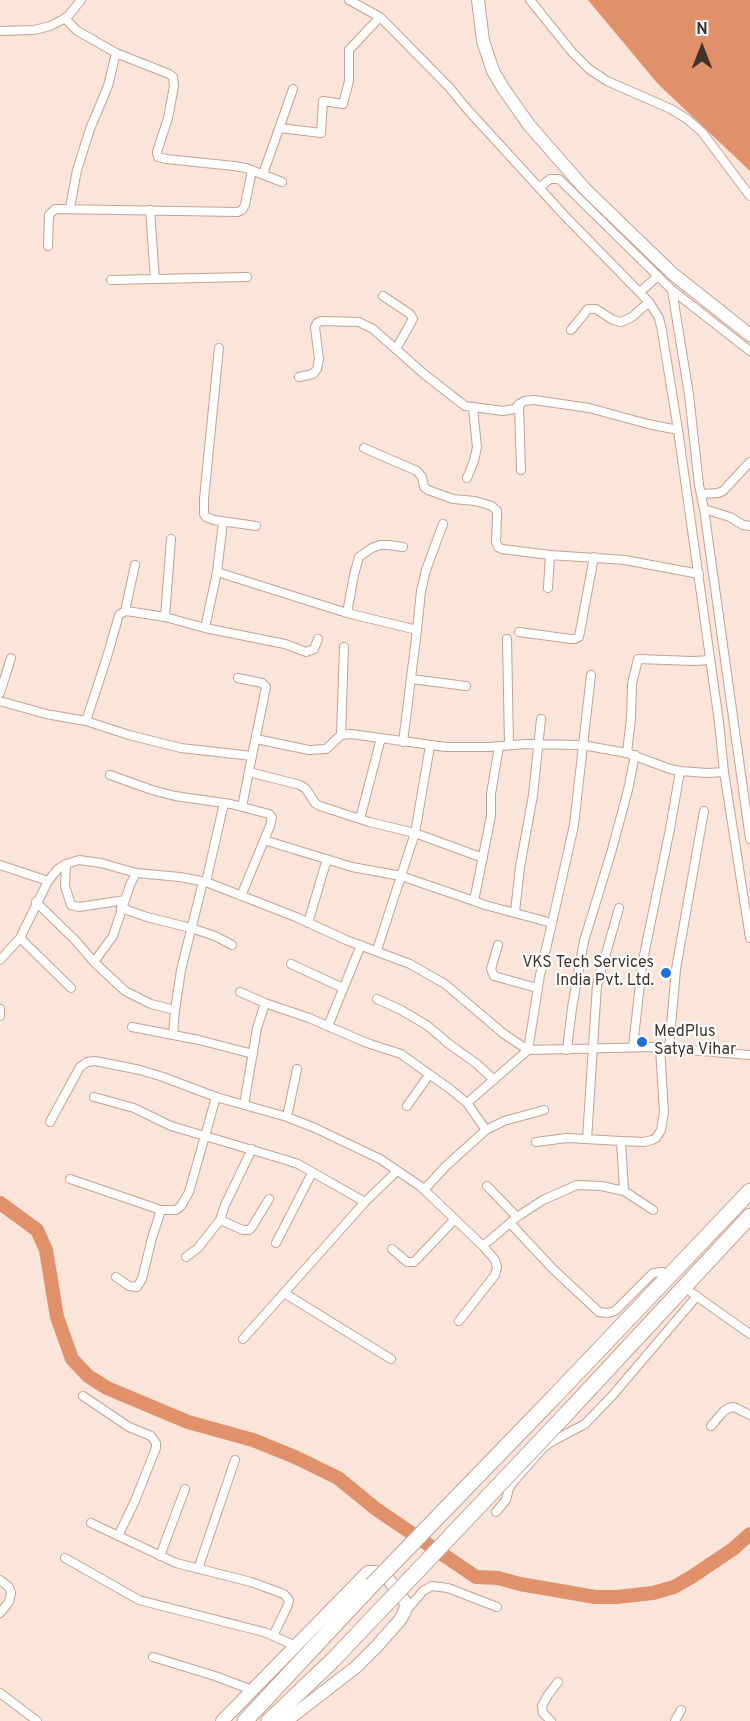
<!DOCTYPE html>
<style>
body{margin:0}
#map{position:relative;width:750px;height:1721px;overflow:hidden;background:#fbe4da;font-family:Overpass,sans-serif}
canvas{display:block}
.north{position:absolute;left:672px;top:18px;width:60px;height:60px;-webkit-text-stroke:4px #fff;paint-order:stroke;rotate:0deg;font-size:16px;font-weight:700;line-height:24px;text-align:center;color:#41332c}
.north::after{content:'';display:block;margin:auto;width:21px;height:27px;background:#41332c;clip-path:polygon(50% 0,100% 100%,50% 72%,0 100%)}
</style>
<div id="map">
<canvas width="750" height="1721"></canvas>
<div class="north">N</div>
</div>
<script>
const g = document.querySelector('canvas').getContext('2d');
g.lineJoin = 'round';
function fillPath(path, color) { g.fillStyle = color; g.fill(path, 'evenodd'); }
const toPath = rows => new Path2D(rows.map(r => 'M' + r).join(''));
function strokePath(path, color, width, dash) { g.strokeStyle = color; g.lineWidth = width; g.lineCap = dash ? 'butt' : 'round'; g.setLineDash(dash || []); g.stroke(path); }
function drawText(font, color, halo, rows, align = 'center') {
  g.font = font + ' Overpass,sans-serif'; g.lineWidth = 4.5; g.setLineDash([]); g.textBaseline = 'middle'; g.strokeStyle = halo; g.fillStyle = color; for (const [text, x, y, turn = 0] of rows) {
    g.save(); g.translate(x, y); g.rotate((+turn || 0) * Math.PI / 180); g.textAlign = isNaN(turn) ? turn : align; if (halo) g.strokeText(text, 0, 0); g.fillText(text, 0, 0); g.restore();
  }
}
const water = toPath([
 [588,0,750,0,750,171,658,84]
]);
const river = toPath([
 [0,1203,37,1230,46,1250,57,1317,72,1359,88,1376,107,1388,188,1422,253,1440,295,1457,338,1478,376,1509,476,1577,498,1578,520,1584,595,1597,617,1597,653,1593,674,1587,693,1576,733,1549,750,1534]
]);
const street = toPath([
 [349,0,380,17,449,87,467,109,564,215,649,302,659,318,662,331,678,430,719,722,724,772,750,938],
 [530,0,572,52,589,69,607,81,671,109,687,119,702,132,750,196],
 [65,18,76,30,116,53,169,74,173,77,174,86,168,118,157,152,158,157,166,159,234,166,246,168,282,182],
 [0,31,34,30,50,26,62,20,69,15,81,0],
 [280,128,321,133,323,101,343,104,349,81,349,50,380,17],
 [263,174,293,89],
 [539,188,550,179,559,179,672,290,689,395,699,485,704,509,750,839],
 [70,208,77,170,90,129,108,86,116,53],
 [150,210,155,279],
 [48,246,49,215,55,209,238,212,242,210,245,205,252,170],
 [111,280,247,277],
 [672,290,750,351],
 [640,292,658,276],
 [383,296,410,314,413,319,396,349],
 [571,330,588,309,596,309,613,320,621,322,632,317,649,302],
 [219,348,204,499,204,514,206,517,214,520,256,526],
 [299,377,313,374,317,369,319,359,315,327,317,323,321,321,359,322,373,329,424,374,465,406,503,411,514,409,524,401,534,400,589,408,648,424,678,430],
 [519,404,521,470],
 [364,448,417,471,422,477,424,487,428,490,453,499,475,501,492,506,497,511,497,516,496,542,498,547,502,549,550,555,625,560,699,574],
 [467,478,474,461,477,447,473,408],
 [701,494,718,493,723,491,750,462],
 [704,509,730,517,743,525,750,526],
 [217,572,223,522],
 [548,588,550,555],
 [125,611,135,565],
 [347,613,354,575,359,557,372,548,380,545,389,545,403,547],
 [165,617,171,539],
 [205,628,285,644,306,652,314,649,318,639],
 [417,630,421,591,426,570,443,524],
 [519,632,571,639,575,639,579,637,594,557],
 [507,639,509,745],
 [411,679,466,686],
 [0,693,11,658],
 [0,701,46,714,86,721,129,735,181,748,252,756,266,687,262,683,238,678],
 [86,721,107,657,119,615,125,611,133,612,165,617,205,628,217,572,347,613,417,630,403,742],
 [341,735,344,647],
 [256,739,309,750,326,749,341,735,351,734,446,747,489,747,525,744,582,745,627,753,670,769,680,771,707,773,724,772],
 [499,746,491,794,491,816,474,901,485,905,552,923,574,825,591,675],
 [627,753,631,718,632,684,638,659,693,661,710,660],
 [249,772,300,785,306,789,315,803,320,806,369,822,415,833,483,858],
 [110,775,152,790,175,796,231,804,269,814,272,817,270,826,241,896],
 [242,807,252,756],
 [360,819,381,738],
 [264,840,352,867,401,876,474,901],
 [66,864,65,886,71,905,79,907,125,900],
 [0,865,48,881],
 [206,882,224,803],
 [36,902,75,940,94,962,125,991,151,1004,175,1010],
 [121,908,147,917,191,928,215,936,232,945],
 [515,912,520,867,533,795,541,719],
 [308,923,327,859],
 [20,938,71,988],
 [498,945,491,969,494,976,537,988],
 [377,950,415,833,430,746],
 [0,960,20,938,48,881,58,869,66,864,79,860,101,863,136,873,180,877,206,882,296,917,346,940,410,964,445,984,504,1034,528,1050,652,1047,750,1055],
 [94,962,113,936,130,885,136,873],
 [291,964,343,988],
 [240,992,265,1003,309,1018,367,1043,401,1054,450,1089,467,1103,486,1130],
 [377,999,401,1010,428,1026,449,1044,477,1064,494,1080],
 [0,1009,0,1016],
 [328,1026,361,945],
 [132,1027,199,1040,253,1054],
 [173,1035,175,1010,181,970,203,882],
 [633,1047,642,965,670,829,680,771],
 [669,1049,676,969,704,811],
 [567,1050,572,1008,584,941,611,853,628,790,635,755],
 [216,1097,205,1136,286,1160,298,1164,365,1202,397,1171],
 [467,1103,528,1050,540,975,552,923],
 [244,1105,257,1028,265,1003],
 [407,1106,429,1075],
 [287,1117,297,1069],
 [50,1122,80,1067,87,1062,95,1061,140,1070,163,1077,216,1097,287,1117,315,1128,380,1159,420,1186,483,1246,495,1260,497,1267,495,1275,459,1321],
 [587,1139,597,985,619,908],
 [536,1142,567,1138,621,1141],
 [70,1179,161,1210,176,1210,181,1206,189,1192,205,1136,171,1126,134,1108,94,1097],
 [487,1186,517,1217],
 [424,1190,446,1166,486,1130,504,1121,544,1110],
 [624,1191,621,1141,644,1142,652,1140,656,1138,661,1130,664,1112,660,1048],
 [220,1220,243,1230,249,1230,252,1227,269,1199],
 [510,1223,553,1269,599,1312,608,1313,615,1311,653,1273,662,1272,670,1275],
 [276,1243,312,1173],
 [483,1246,517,1217,543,1200,577,1185,601,1186,624,1191,653,1210],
 [392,1249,407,1262,414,1262,455,1219],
 [186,1257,198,1248,220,1220,225,1205,252,1149],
 [116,1277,129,1286,137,1287,142,1279,152,1238,161,1210],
 [284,1293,391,1359],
 [692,1293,750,1334],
 [243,1339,365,1202],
 [83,1396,129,1427,151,1436,156,1443,156,1448,135,1501,118,1536],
 [711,1426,724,1411,729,1408,734,1407,750,1415],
 [496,1512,506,1500,509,1488,514,1481,543,1448,551,1442,585,1424,612,1396,697,1296],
 [91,1523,176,1563,251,1582,284,1594,289,1600,288,1605,273,1636],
 [160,1556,185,1489],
 [65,1558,139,1600,264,1632,296,1646],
 [198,1569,235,1460],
 [0,1580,9,1587,11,1593,9,1602,0,1613],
 [406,1611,423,1591,432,1586,448,1588,497,1607],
 [153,1657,215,1676,252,1690],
 [0,1693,37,1721],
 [551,1721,543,1713,542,1706,548,1695,558,1682],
 [675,1721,681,1710]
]);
const secondary = toPath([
 [478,0,483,41,493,71,503,88,529,125,585,189,673,274,750,335],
 [222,1721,368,1572,376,1572,389,1580,406,1603,405,1611,400,1620,376,1647,356,1667,286,1721]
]);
const highway = toPath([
 [554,1397,750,1191],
 [569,1411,750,1216],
 [245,1721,372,1585],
 [269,1721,332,1661,389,1601]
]);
const highwayBridge = toPath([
 [372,1585,554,1397],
 [389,1601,569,1411]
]);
const markers = [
 [666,973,6,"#1b70da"],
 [642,1042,6,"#1b70da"]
];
const poiNames = [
 ["VKS Tech Services",654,964],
 ["India Pvt. Ltd.",654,982],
 ["MedPlus",654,1033,"left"],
 ["Satya Vihar",654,1051,"left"]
];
fillPath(water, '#e09169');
strokePath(river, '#e09169', 14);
strokePath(street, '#c5a291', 10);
strokePath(secondary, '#c5a291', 14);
strokePath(highway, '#c5a291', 17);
strokePath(street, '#fff', 8);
strokePath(secondary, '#fff', 12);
strokePath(highway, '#fff', 15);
strokePath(highwayBridge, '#c5a291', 17, []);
strokePath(highwayBridge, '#fff', 15);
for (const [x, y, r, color] of markers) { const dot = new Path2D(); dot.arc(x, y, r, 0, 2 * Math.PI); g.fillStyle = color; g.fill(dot); strokePath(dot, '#fff', 2); }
drawText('16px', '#41332c', '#fff', poiNames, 'right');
</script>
